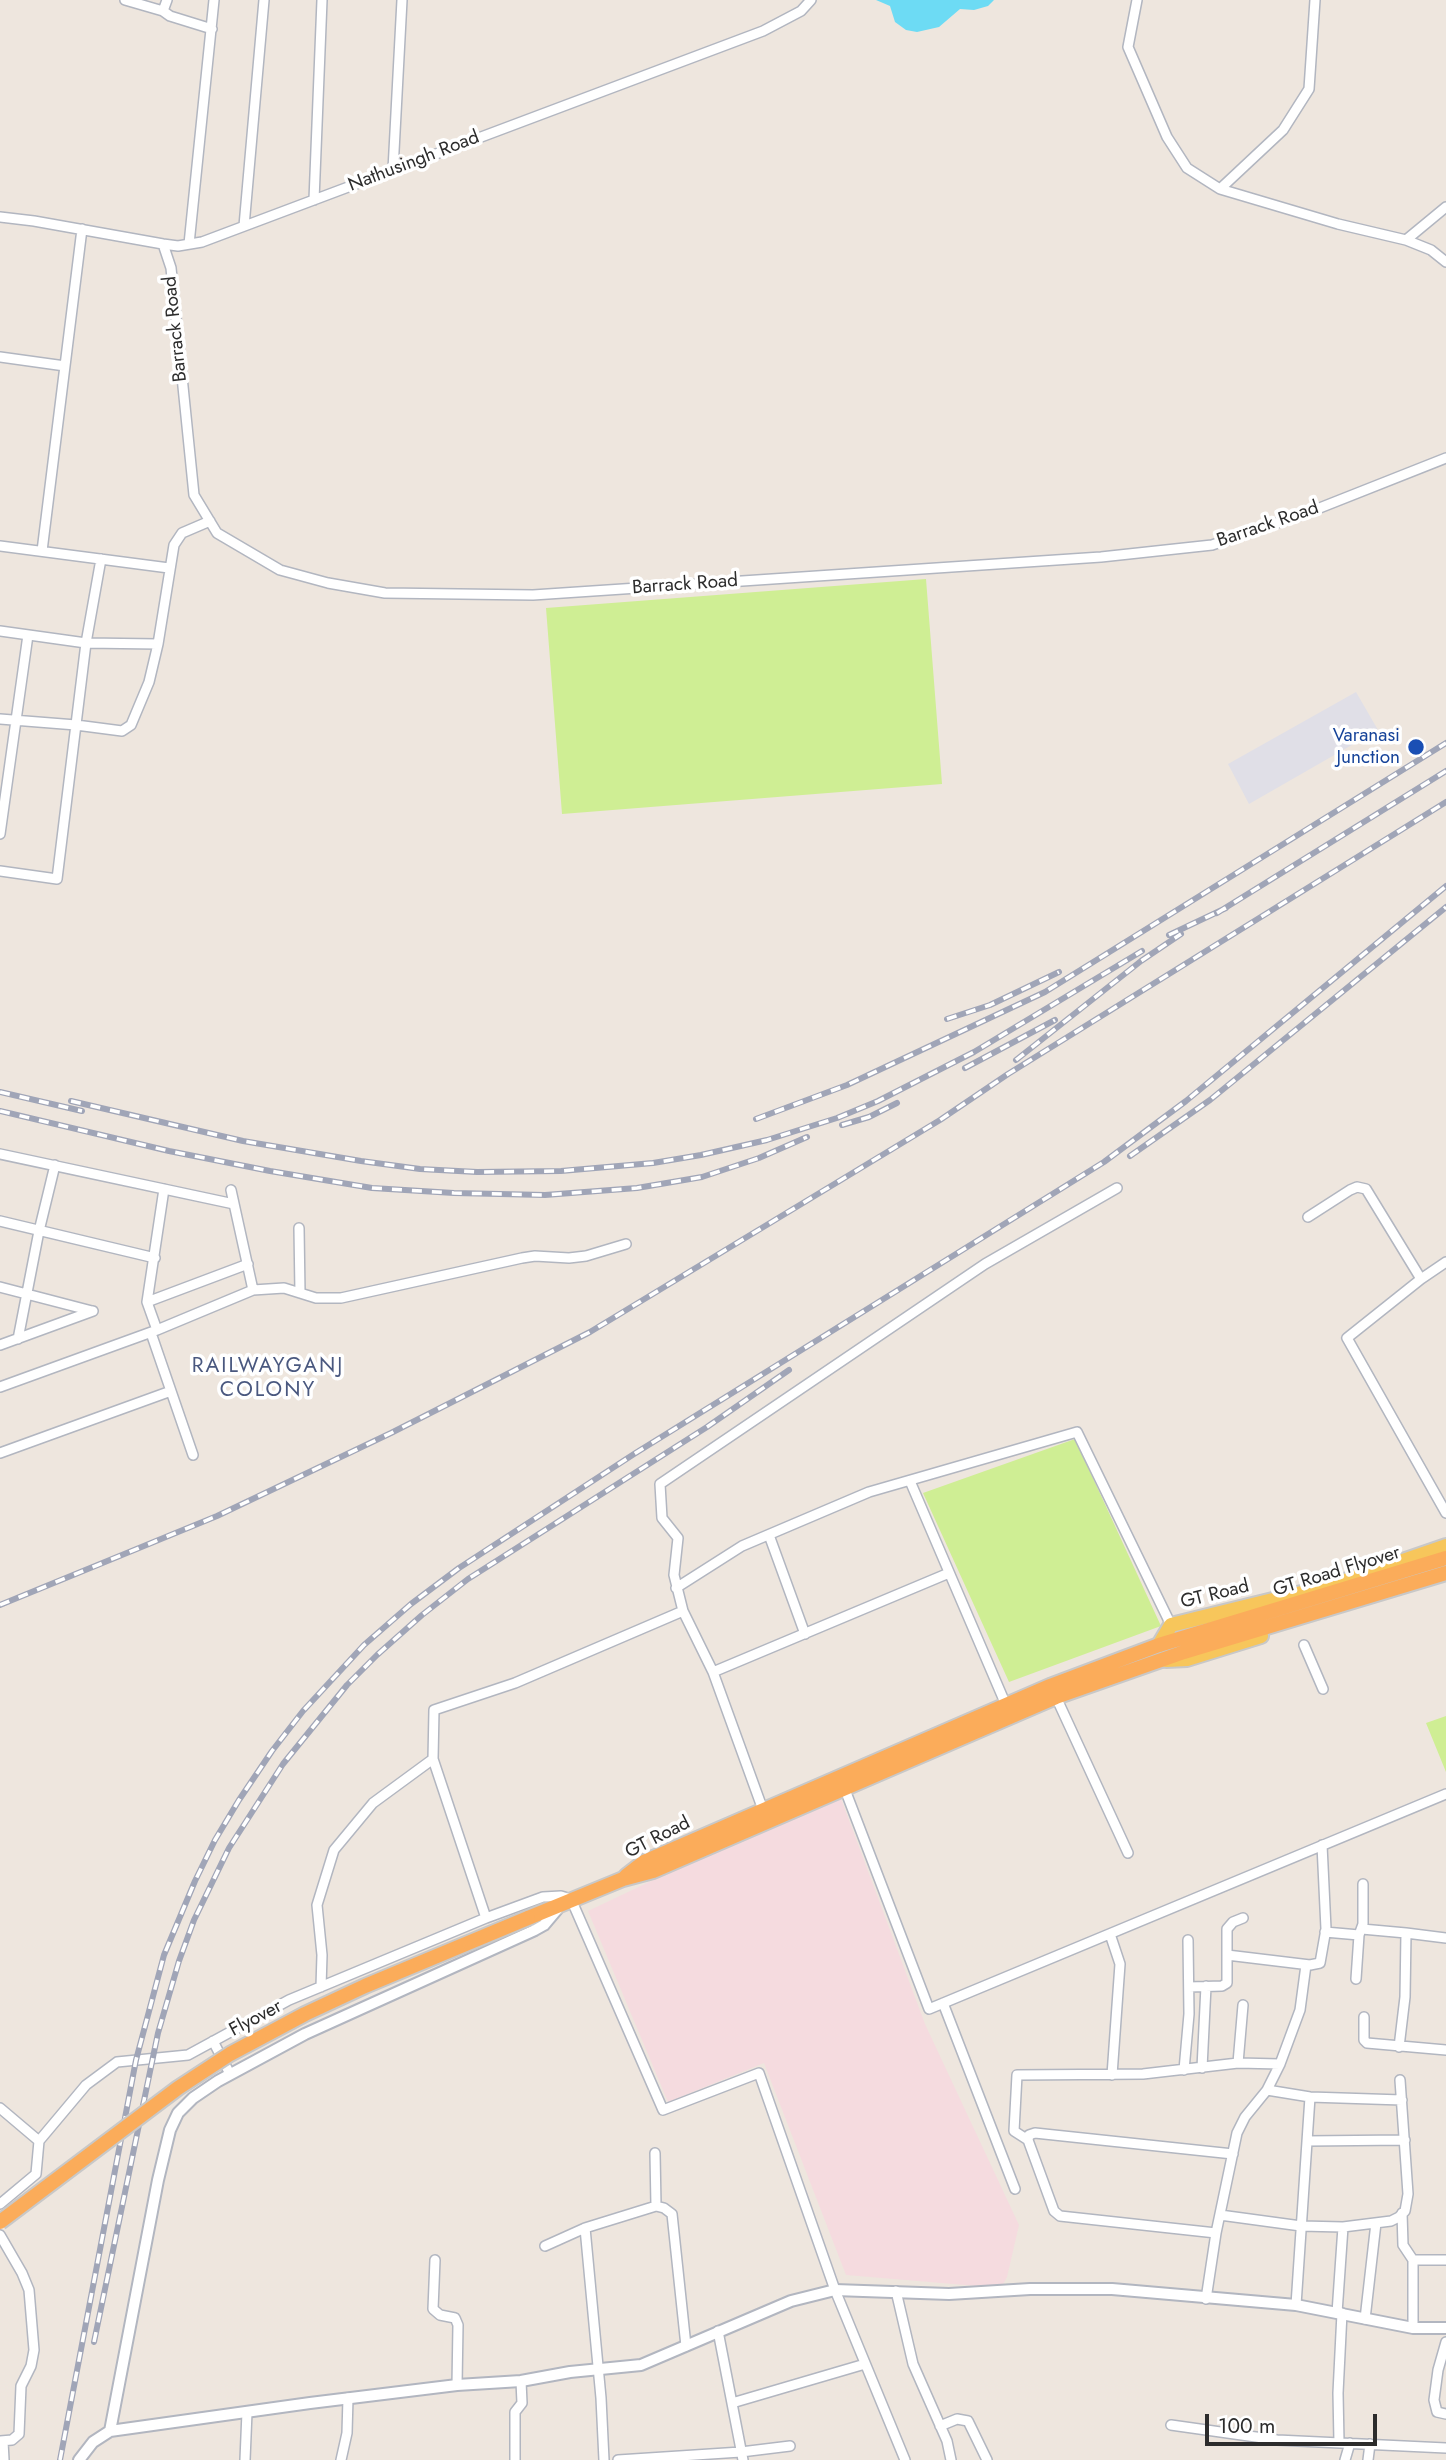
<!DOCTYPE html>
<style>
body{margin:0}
#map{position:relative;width:1446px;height:2460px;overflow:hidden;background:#eee6de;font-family:Jost,sans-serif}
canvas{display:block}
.scale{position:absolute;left:1205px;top:2414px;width:172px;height:32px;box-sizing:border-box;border:4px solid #2c2c2c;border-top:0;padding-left:9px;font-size:21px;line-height:24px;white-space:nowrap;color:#2c2c2c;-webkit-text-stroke:5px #fff;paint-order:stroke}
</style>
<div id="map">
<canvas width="1446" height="2460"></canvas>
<div class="scale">100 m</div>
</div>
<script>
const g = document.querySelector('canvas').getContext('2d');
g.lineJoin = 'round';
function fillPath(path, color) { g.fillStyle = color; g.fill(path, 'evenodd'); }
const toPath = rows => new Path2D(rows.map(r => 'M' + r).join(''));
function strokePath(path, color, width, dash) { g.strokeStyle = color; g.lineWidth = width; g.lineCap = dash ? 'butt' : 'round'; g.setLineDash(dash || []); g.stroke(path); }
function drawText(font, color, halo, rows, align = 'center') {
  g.font = font + ' Jost,sans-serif'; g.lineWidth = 7; g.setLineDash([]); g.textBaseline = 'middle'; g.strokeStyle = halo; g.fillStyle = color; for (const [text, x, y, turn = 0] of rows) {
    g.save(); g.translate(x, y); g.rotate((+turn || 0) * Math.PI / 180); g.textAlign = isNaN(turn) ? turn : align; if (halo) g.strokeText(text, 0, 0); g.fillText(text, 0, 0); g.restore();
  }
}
const industrial = toPath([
 [1356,692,1378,730,1249,804,1228,764]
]);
const medical = toPath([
 [840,1796,925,2024,1019,2225,1007,2277,1001,2288,846,2275,764,2063,668,2102,588,1911,763,1828]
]);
const pitch = toPath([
 [926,579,942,784,562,814,546,608],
 [1075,1439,1161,1626,1009,1682,923,1493],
 [1446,1716,1446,1772,1426,1723]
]);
const water = toPath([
 [876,0,994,0,988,6,974,10,960,9,939,27,917,32,906,30,895,22,890,6]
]);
const minor = toPath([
 [125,0,163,11,170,16,212,29],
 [1137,0,1128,47,1167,137,1187,168,1220,189],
 [1315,0,1309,89,1283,130,1220,189,1338,224,1406,240,1431,250,1446,262],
 [163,11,167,0],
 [393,170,402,0],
 [314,200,322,0],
 [0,217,34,221,163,244,178,246,202,242,763,31,801,11,811,0],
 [244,226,264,0],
 [1406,240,1446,207],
 [163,244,171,268,194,495,217,533,280,570,328,583,385,593,533,595,1101,557,1212,545,1312,511,1446,458],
 [189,244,214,0],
 [0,357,65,366],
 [0,546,169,568],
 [42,551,82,229],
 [0,631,86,643,158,644],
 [0,719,76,725,122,731,131,725,149,682,158,644,174,545,182,533,210,521],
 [0,834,28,635],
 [0,871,57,879,86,643,101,559],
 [0,1154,234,1204],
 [231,1190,253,1290],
 [1308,1217,1350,1190,1357,1187,1366,1189,1421,1279],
 [0,1221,155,1258],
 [299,1228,300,1293],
 [1446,1262,1421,1279,1347,1338,1446,1513],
 [0,1287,92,1311],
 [147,1302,248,1264],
 [157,1330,147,1302,164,1189],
 [151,1333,193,1455],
 [18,1339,39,1231,55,1165],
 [0,1345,93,1311],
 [0,1387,157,1330,253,1290,284,1288,316,1298,341,1298,522,1258,535,1256,569,1258,586,1256,626,1244],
 [0,1453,171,1391],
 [910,1481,1006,1705],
 [769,1535,805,1634],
 [676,1588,742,1546,869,1492,1077,1432,1171,1625],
 [683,1611,674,1575,678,1538,662,1518,660,1484,985,1264,1117,1188],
 [1304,1645,1323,1689],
 [713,1672,949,1573],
 [1056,1697,1128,1853],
 [844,1787,929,2009,1446,1794],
 [486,1918,433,1759,434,1710,515,1683,683,1611,713,1672,763,1810],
 [1362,1929,1406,1933],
 [1325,1932,1359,1935,1363,1924,1363,1884],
 [1110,1934,1120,1964,1112,2075],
 [1227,1955,1310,1965,1320,1963,1326,1929,1322,1845],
 [1356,1979,1359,1935],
 [321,1987,322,1955,317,1905,334,1850,373,1803,433,1759],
 [1189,1987,1222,1986,1227,1983,1227,1929,1233,1922,1243,1918],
 [943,2003,1015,2189],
 [1364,2017,1364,2040,1367,2043,1446,2050],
 [213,2041,230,2074],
 [1399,2047,1405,1997,1406,1933,1446,1938],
 [1238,2063,1243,2005],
 [1202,2068,1206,1986],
 [1184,2070,1189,2014,1188,1940],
 [1267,2090,1310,2097,1402,2100],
 [0,2108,39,2141],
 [1028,2140,1014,2131,1017,2075,1143,2074,1238,2063,1280,2064],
 [1307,2141,1405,2140],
 [0,2204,36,2174,39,2141,86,2085,117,2062,188,2055,289,2000,486,1918,543,1897,561,1896,571,1899,663,2110,759,2073,835,2290,905,2460],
 [656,2206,664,2208,672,2214,686,2346],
 [1402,2213,1403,2245,1413,2260,1413,2328],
 [1220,2215,1301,2226,1343,2227,1391,2221,1399,2217,1405,2211,1408,2194,1400,2080],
 [1216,2233,1060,2216,1054,2211,1028,2140,1029,2135,1035,2133,1233,2154],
 [0,2235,22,2273,29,2290,34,2350,31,2366,21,2386,19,2434,12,2440,0,2441],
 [545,2246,585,2228],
 [435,2260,433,2309,440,2315,455,2318,458,2325,457,2385],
 [1413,2260,1446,2260],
 [896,2291,913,2364,947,2441,951,2460],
 [1206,2299,1216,2233,1237,2133,1245,2117,1267,2090,1280,2064,1300,2010,1306,1965],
 [1296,2305,1310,2097],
 [1337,2313,1343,2227],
 [1365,2319,1376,2223],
 [718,2331,743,2460],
 [1446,2342,1438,2370,1434,2400,1437,2412,1446,2414],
 [732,2403,865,2364],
 [1171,2425,1277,2440,1446,2448],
 [940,2426,957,2419,968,2421,987,2460],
 [3,2441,4,2460],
 [1339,2442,1338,2393,1342,2313],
 [245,2460,247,2412],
 [341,2460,347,2433,348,2398],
 [515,2460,515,2412,522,2403,521,2381],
 [604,2460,601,2398,585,2228,656,2206,655,2153],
 [618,2460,741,2452,790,2446],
 [1345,2460,1350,2443],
 [1368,2460,1370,2444]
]);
const tertiary = toPath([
 [110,2431,158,2180,170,2130,178,2113,193,2098,218,2081,305,2034,535,1930,544,1925,560,1906],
 [79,2460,93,2442,110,2431,310,2403,457,2385,521,2381,570,2372,641,2365,791,2301,835,2290,949,2294,1030,2289,1112,2289,1296,2305,1413,2328,1446,2328]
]);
const primary = toPath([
 [1159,1645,1171,1625,1330,1586,1446,1546],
 [1166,1660,1187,1659,1261,1636]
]);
const trunk = toPath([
 [626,1876,644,1862,1050,1686,1159,1645,1446,1558],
 [528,1918,623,1879,653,1871,1056,1697,1184,1652,1446,1573]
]);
const rail = toPath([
 [1217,913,1446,771],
 [1169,935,1226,908],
 [947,1019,990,1005,1059,972],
 [1016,1060,1141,961,1181,934],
 [965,1068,1055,1020],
 [0,1092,82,1111],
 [71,1101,243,1141,361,1161,420,1169,477,1172,561,1171,653,1163,701,1155,767,1140,837,1118,878,1101,974,1052,1142,951],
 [0,1111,169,1151,270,1171,372,1188,454,1193,545,1195,637,1188,702,1177,759,1158,807,1137],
 [756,1119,847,1085,1045,992,1446,743],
 [842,1125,869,1117,897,1103],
 [1130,1156,1210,1100,1446,907],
 [0,1605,217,1516,391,1433,590,1332,940,1120,1008,1074,1446,802],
 [94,2342,158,2033,179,1961,194,1920,229,1848,283,1764,347,1685,377,1655,422,1615,468,1579,707,1427,789,1370],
 [60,2460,136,2060,164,1955,195,1881,215,1840,239,1800,272,1751,303,1711,364,1645,411,1604,459,1568,634,1454,1104,1162,1186,1101,1446,886]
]);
const trunkBridge = toPath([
 [0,2222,178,2088,230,2054,305,2014,365,1986,528,1918]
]);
const markers = [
 [1416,747,9,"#1a4fb4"]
];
const streetNames = [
 ["Nathusingh Road",414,162,-21],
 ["Barrack Road",176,329,-96],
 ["Barrack Road",1268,525,-19],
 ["Barrack Road",685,585,-4],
 ["GT Road Flyover",1337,1572,-17],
 ["GT Road",1215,1595,-14],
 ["GT Road",658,1838,-27],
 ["Flyover",256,2019,-28]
];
const transitNames = [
 ["Varanasi",1400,736],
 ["Junction",1400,758]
];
const neighbourhoodNames = [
 ["RAILWAYGANJ",268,1367],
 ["COLONY",268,1391]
];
fillPath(industrial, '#e0dfe7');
fillPath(medical, '#f5dbdf');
fillPath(pitch, '#cfee94');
fillPath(water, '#6ddbf4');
strokePath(minor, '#b2b6c0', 12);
strokePath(tertiary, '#b2b6c0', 14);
strokePath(primary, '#c8c8c8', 18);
strokePath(trunk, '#c8c8c8', 18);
strokePath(minor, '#fff', 9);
strokePath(tertiary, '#fff', 10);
strokePath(primary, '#f7c65b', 14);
strokePath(trunk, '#fbac5a', 14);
strokePath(rail, '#a0a5b7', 6);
strokePath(rail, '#fff', 3.5, [10]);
strokePath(trunkBridge, '#c8c8c8', 18, []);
strokePath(trunkBridge, '#fbac5a', 14);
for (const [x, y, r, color] of markers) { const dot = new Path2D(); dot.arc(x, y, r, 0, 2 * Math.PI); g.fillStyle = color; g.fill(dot); strokePath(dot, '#fff', 2.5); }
drawText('19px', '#2c2c2c', '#fff', streetNames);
drawText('19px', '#164399', '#fff', transitNames, 'right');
g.letterSpacing = '2px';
drawText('21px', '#4a587f', '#fff', neighbourhoodNames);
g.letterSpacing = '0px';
</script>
